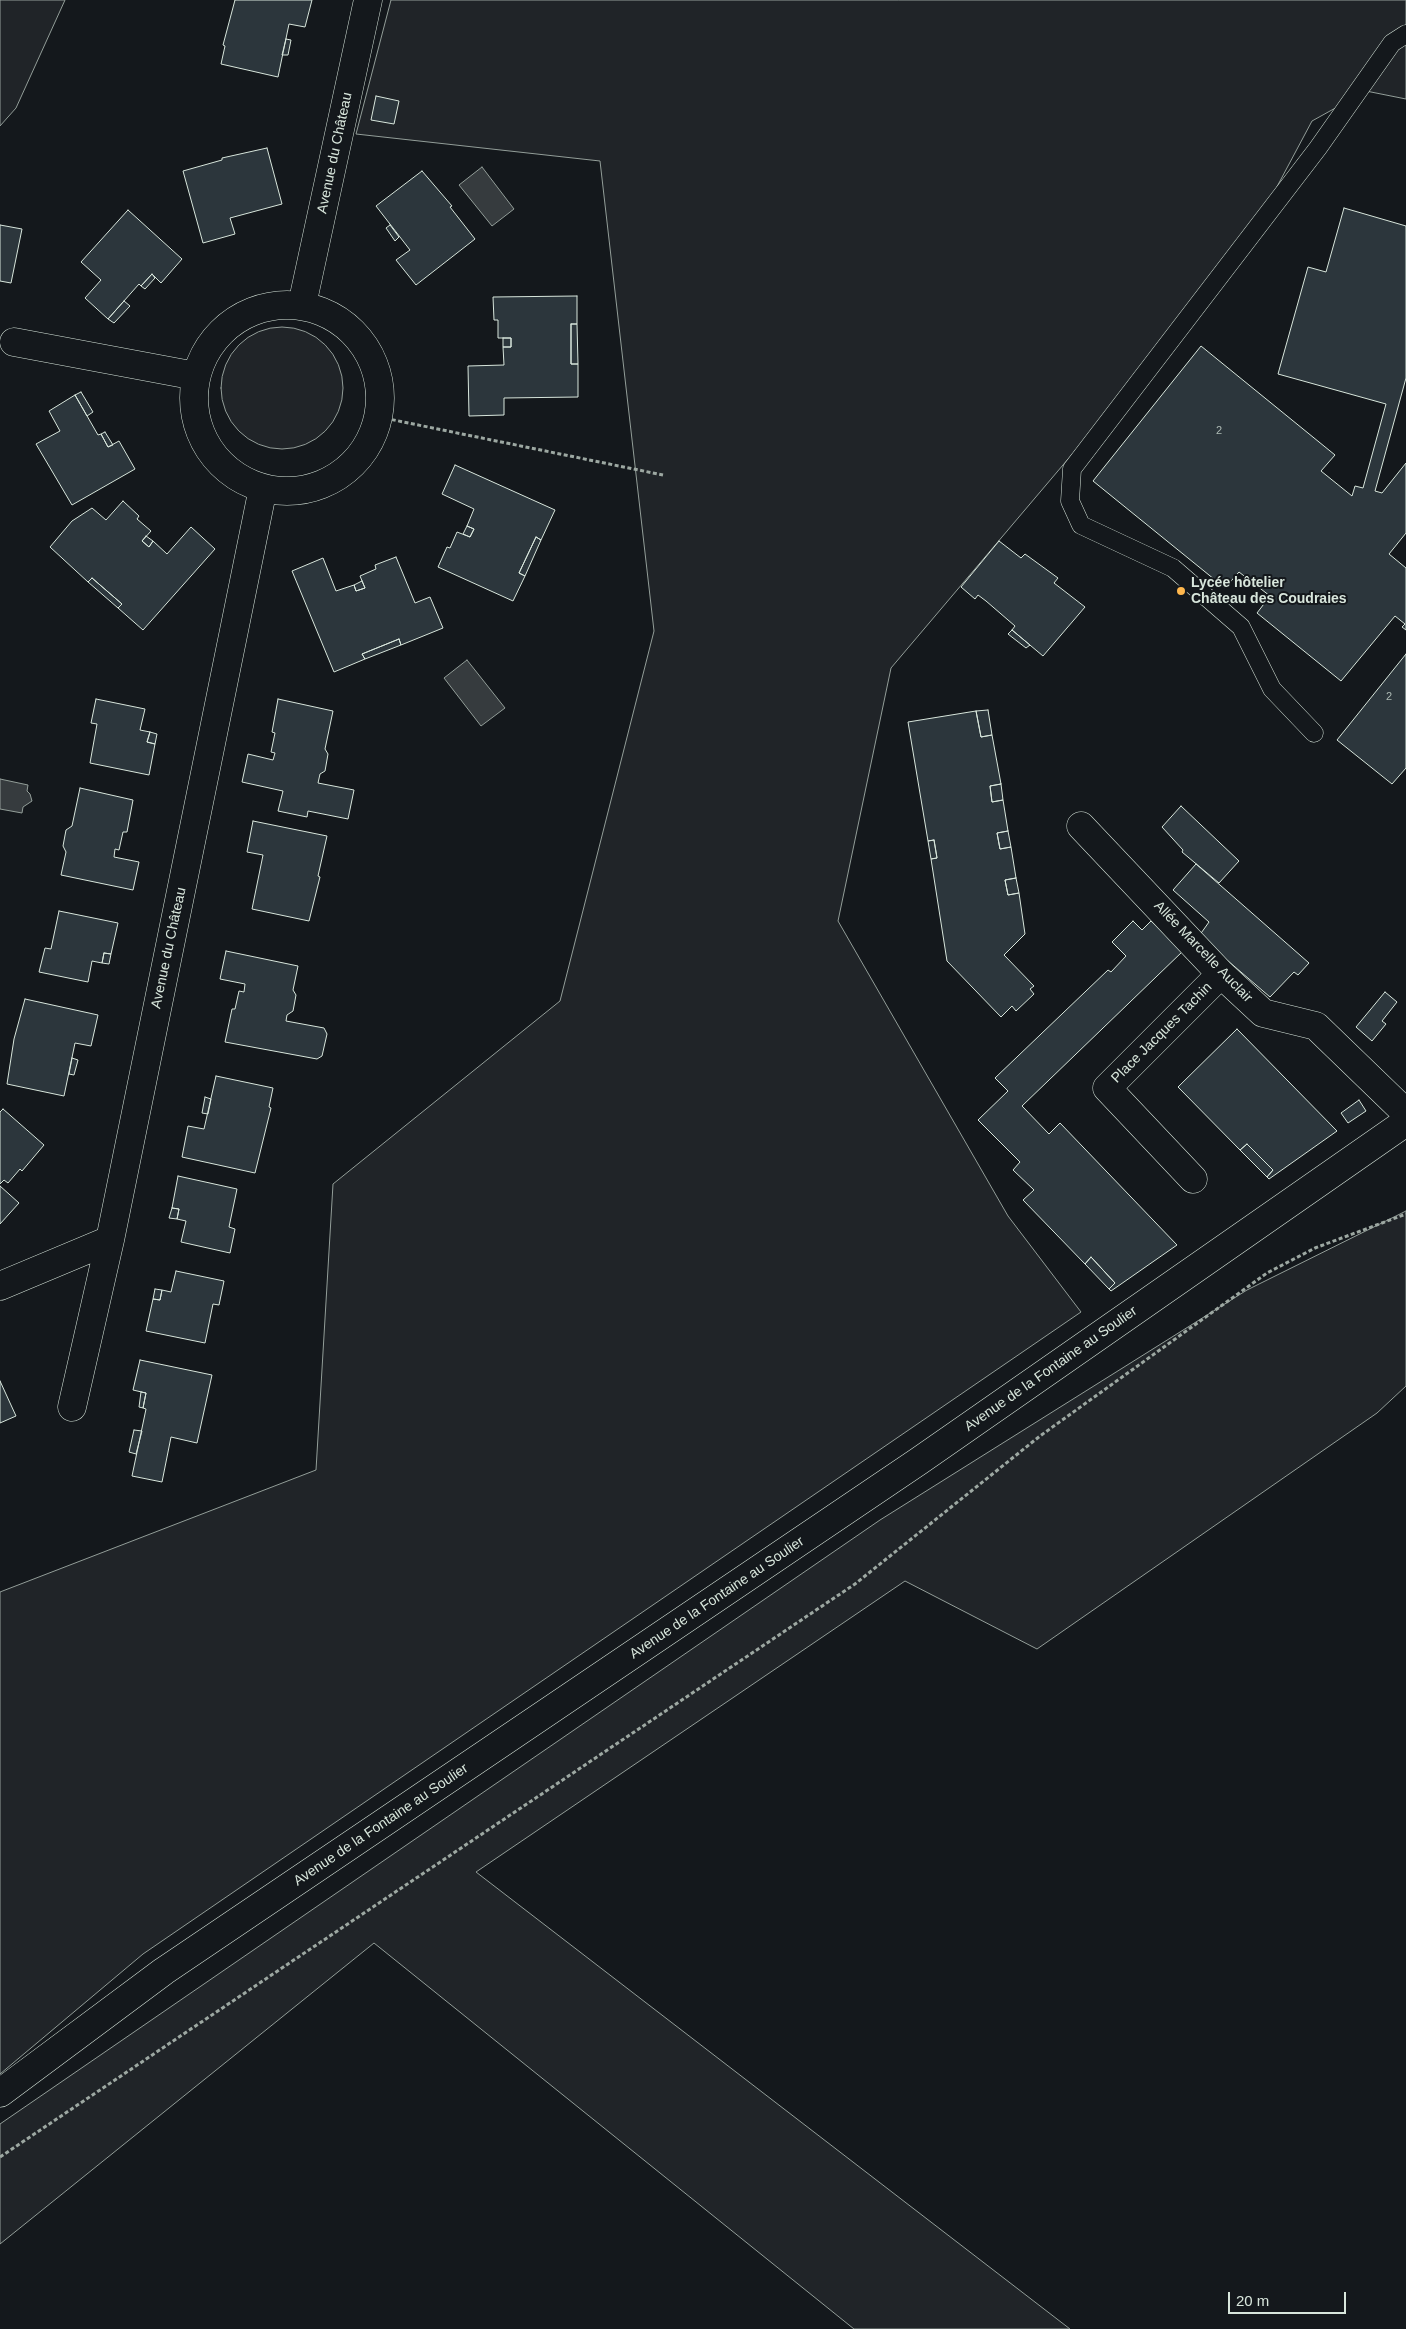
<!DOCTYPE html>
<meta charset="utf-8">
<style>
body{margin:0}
#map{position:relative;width:1406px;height:2329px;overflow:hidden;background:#14181c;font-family:Arial,sans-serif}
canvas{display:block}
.scale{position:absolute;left:1228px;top:2292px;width:118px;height:22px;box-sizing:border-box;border:2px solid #d8e6dc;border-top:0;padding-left:6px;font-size:15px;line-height:18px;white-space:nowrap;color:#d8e6dc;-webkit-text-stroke:4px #14181c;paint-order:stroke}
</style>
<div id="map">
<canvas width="1406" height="2329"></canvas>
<div class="scale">20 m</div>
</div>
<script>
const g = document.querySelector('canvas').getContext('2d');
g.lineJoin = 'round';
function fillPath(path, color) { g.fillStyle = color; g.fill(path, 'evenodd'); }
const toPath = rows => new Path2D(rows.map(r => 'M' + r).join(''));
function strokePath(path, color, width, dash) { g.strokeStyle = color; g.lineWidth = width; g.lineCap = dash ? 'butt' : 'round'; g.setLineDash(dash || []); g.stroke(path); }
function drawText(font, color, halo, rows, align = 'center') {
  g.font = font + ' Arial,sans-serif'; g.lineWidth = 4; g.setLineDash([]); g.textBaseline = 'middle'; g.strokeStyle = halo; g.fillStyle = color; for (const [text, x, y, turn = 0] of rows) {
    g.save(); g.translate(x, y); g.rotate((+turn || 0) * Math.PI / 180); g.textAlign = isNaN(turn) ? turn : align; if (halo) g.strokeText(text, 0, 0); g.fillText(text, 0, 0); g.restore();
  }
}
const green = toPath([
 [0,0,65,0,16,108,0,126,0,0],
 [391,0,1406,0,1406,99,1366,91,1312,121,1240,256,891,668,838,921,1008,1216,1081,1312,143,1954,0,2074,0,1592,316,1470,333,1184,560,1001,654,631,600,161,356,134,391,0],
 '221 388a61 61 0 1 1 122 0a61 61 0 1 1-122 0Z',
 [1406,1211,1406,1386,1377,1413,1037,1649,905,1581,476,1872,1070,2329,854,2329,374,1943,0,2244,0,2124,880,1520,1247,1290,1406,1211]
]);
const water = toPath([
 [482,167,514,209,492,226,459,185,482,167],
 [467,660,505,708,481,726,444,678,467,660],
 [0,779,28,785,27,791,30,794,32,801,23,807,22,813,0,809,0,779]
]);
const building = toPath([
 [235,0,312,0,305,27,289,24,278,77,221,64,225,46,223,45,235,0],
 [286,39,291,40,288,55,282,55,286,39],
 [376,96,399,101,394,124,371,120,376,96],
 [267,148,282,204,230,218,235,234,203,243,183,171,222,160,222,158,267,148],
 [422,171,452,206,450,207,475,239,416,285,396,260,410,250,376,206,422,171],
 [1344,208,1406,226,1406,378,1375,491,1382,493,1406,463,1406,533,1389,554,1406,568,1406,630,1402,627,1405,624,1395,616,1341,681,1257,613,1270,596,1239,572,1225,588,1093,481,1201,346,1335,455,1321,471,1352,496,1355,486,1363,488,1386,404,1278,374,1308,267,1326,272,1344,208],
 [128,210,182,259,161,283,152,274,141,286,139,284,108,319,85,298,101,280,81,262,128,210],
 [0,225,22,229,11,283,0,281,0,225],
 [390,225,399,237,395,241,386,228,390,225],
 [152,274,155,278,145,289,141,286,152,274],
 [577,296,577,324,571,324,571,364,578,364,578,397,504,398,504,415,469,416,468,366,504,365,503,347,511,347,511,338,498,338,498,320,494,320,493,297,577,296],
 [124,301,130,306,114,323,108,319,124,301],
 [571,324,577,324,578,364,571,364,571,324],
 [503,338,511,338,511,347,503,347,503,338],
 [81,392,93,412,87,416,75,395,81,392],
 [75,395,98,435,101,434,108,447,119,441,135,469,72,505,36,444,60,431,49,411,75,395],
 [105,432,113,445,108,447,101,434,105,432],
 [455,465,555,510,541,540,536,537,519,573,525,576,513,601,438,567,447,547,450,548,457,532,470,537,474,529,467,526,474,509,442,494,455,465],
 [123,501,139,516,137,519,151,531,142,541,149,547,153,541,167,554,191,527,215,549,143,630,118,608,122,604,92,578,88,582,50,547,72,521,92,508,106,520,123,501],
 [467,526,474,529,470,537,463,534,467,526],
 [146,536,153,541,149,547,142,541,146,536],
 [536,537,541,540,525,576,519,573,536,537],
 [999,541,1021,558,1025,554,1058,578,1054,583,1085,607,1043,656,1012,630,1015,626,986,601,978,595,975,599,961,587,999,541],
 [396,557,415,603,430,597,443,628,401,645,399,639,362,654,365,659,334,672,292,571,323,558,336,591,354,585,356,591,365,588,360,576,376,569,375,565,396,557],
 [92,578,122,604,118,608,88,582,92,578],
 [362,581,365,588,356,591,354,585,362,581],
 [1012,630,1030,645,1026,648,1008,634,1012,630],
 [399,639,401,645,365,659,362,654,399,639],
 [1406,654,1406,768,1392,784,1337,740,1406,654],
 [96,699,145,709,140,730,150,732,147,742,155,744,149,775,90,763,97,724,91,723,96,699],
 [278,699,333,711,325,749,328,754,325,771,320,774,318,783,354,790,348,819,308,811,307,817,278,811,283,791,242,782,248,754,273,760,275,753,271,752,275,733,272,732,278,699],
 [988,710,992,735,981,737,976,711,988,710],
 [976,711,981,737,992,735,1001,784,990,786,992,802,1003,800,1008,831,997,833,1000,849,1011,847,1016,878,1005,880,1008,895,1019,893,1025,934,1004,955,1034,986,1030,989,1034,994,1016,1011,1012,1006,1001,1017,947,961,931,859,937,858,934,840,928,841,908,722,976,711],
 [150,732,157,734,155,744,147,742,150,732],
 [1001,784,1003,800,992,802,990,786,1001,784],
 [80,788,133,800,127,832,123,832,119,850,115,849,114,857,139,862,133,890,61,875,66,852,63,846,66,830,72,826,80,788],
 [1181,806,1239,861,1219,883,1182,852,1183,850,1162,827,1181,806],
 [253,821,327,836,318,876,320,877,309,921,252,909,263,855,247,852,253,821],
 [1008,831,1011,847,1000,849,997,833,1008,831],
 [934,840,937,858,931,859,928,841,934,840],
 [1196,864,1309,963,1298,975,1294,972,1270,997,1199,936,1209,922,1173,890,1196,864],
 [1016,878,1019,893,1008,895,1005,880,1016,878],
 [59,911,118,923,111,954,104,953,102,963,92,961,88,982,39,972,45,948,51,949,59,911],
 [1133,921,1142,930,1151,921,1183,951,1022,1106,1049,1134,1060,1123,1177,1245,1111,1291,1109,1289,1115,1283,1091,1257,1085,1264,1023,1200,1034,1190,1013,1170,1020,1162,978,1120,1008,1091,995,1078,1108,970,1111,972,1126,956,1112,942,1133,921],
 [226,951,298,966,293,990,296,995,293,1011,287,1015,286,1021,324,1028,327,1034,322,1056,317,1059,225,1042,232,1009,235,1009,239,991,244,992,245,984,220,979,226,951],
 [104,953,111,954,109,964,102,963,104,953],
 [1385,992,1397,1002,1382,1021,1386,1024,1372,1041,1356,1027,1385,992],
 [25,999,98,1015,91,1046,75,1043,64,1096,7,1084,14,1039,25,999],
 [1237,1029,1337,1131,1269,1179,1267,1177,1273,1170,1247,1144,1240,1150,1178,1087,1237,1029],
 [72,1058,78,1060,74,1075,69,1074,72,1058],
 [216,1076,273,1088,269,1107,271,1108,255,1173,182,1157,188,1126,204,1129,216,1076],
 [205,1097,211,1099,208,1114,202,1113,205,1097],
 [1359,1100,1366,1111,1348,1123,1341,1113,1359,1100],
 [3,1109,44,1145,22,1171,20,1169,8,1183,4,1180,0,1184,0,1112,3,1109],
 [1247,1144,1273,1170,1267,1177,1240,1150,1247,1144],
 [178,1176,237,1189,229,1227,235,1229,230,1253,181,1242,186,1221,177,1219,179,1209,172,1208,178,1176],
 [0,1186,19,1203,0,1224,0,1186],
 [172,1208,179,1209,177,1219,169,1218,172,1208],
 [1091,1257,1115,1283,1109,1289,1085,1264,1091,1257],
 [176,1271,224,1281,219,1305,213,1304,205,1343,146,1331,153,1299,160,1300,162,1290,171,1292,176,1271],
 [155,1289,162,1290,160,1300,153,1299,155,1289],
 [140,1360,212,1375,197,1443,171,1437,162,1482,132,1476,146,1409,143,1408,146,1393,133,1390,140,1360],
 [0,1381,16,1416,0,1423,0,1381],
 [141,1392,146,1393,143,1408,139,1407,141,1392],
 [134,1430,142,1431,136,1454,129,1452,134,1430]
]);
const path = toPath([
 [379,417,663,475],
 [0,2157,855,1584,1040,1436,1267,1273,1315,1248,1406,1214]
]);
const lane = toPath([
 [1314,733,1272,689,1241,627,1173,568,1081,525,1070,501,1072,469,1318,148,1392,43,1406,34]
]);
const street = toPath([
 [302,305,368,0],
 '194 398a93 93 0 1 1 186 0a93 93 0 1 1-186 0Z',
 [14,342,196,376],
 [1081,826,1221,974,1263,1013,1316,1026,1406,1113],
 [1193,1179,1107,1088,1221,974],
 [0,1286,110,1240],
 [72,1407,110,1240,263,488]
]);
const primary = toPath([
 [0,2093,164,1971,919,1461,1406,1122]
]);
const markers = [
 [1181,591,5,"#ffb74d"]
];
const numberNames = [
 ["2",1219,431],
 ["2",1389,697]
];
const streetNames = [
 ["Avenue du Château",335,153,-78],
 ["Avenue du Château",169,948,-78],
 ["Allée Marcelle Auclair",1203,952,46],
 ["Place Jacques Tachin",1162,1033,-45],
 ["Avenue de la Fontaine au Soulier",1051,1369,-35],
 ["Avenue de la Fontaine au Soulier",717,1598,-34],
 ["Avenue de la Fontaine au Soulier",381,1825,-34]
];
const poiNames = [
 ["Lycée hôtelier",1191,583],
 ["Château des Coudraies",1191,599]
];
fillPath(green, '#202428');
strokePath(green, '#939e99', 1);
fillPath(water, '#363b3e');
strokePath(water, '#939e99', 1);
fillPath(building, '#2c363c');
strokePath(building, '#d8e6dc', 1);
strokePath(lane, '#d8e6dc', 19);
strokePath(street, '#d8e6dc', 29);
strokePath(primary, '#d8e6dc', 29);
strokePath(path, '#9da8a2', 3, [4, 2.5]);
strokePath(lane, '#14181c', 18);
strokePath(street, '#14181c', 28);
strokePath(primary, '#14181c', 28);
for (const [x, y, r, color] of markers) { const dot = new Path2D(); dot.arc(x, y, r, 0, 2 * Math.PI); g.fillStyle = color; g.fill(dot); strokePath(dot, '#14181c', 2); }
drawText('11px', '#adbab4', null, numberNames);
drawText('14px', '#d8e6dc', '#14181c', streetNames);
drawText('bold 14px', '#d8e6dc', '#14181c', poiNames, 'left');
</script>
